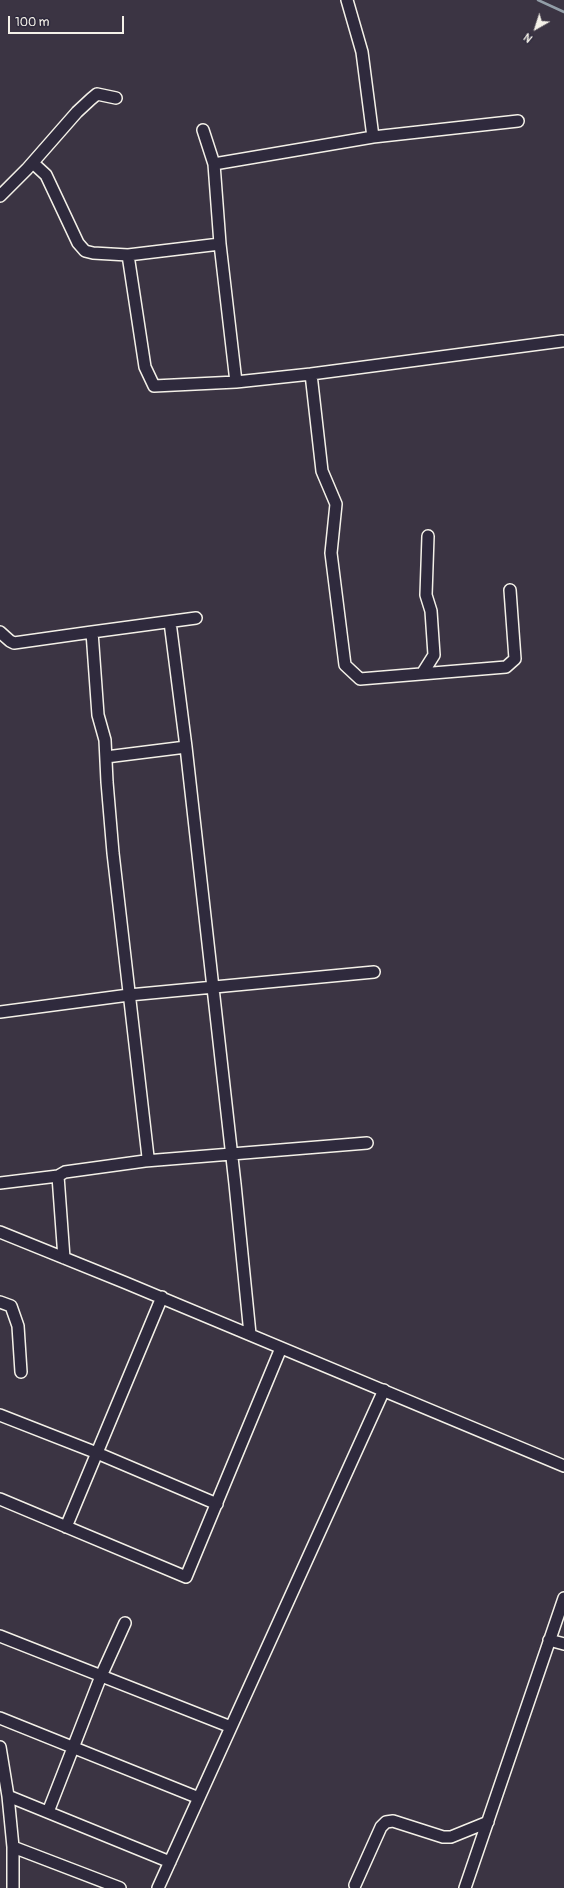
<!DOCTYPE html>
<style>
body{margin:0}
#map{position:relative;width:564px;height:1888px;overflow:hidden;background:#3b3443;font-family:Pangolin,sans-serif}
canvas{display:block}
.north{position:absolute;left:516px;top:8px;width:40px;height:40px;-webkit-text-stroke:3px #2f2a3d;paint-order:stroke;rotate:219deg;font-size:11px;font-weight:700;line-height:16px;text-align:center;color:#f4f1e8}
.north::after{content:'';display:block;margin:auto;width:14px;height:18px;background:#f4f1e8;clip-path:polygon(50% 0,100% 100%,50% 72%,0 100%)}
.scale{position:absolute;left:8px;top:16px;width:116px;height:18px;box-sizing:border-box;border:2px solid #f4f1e8;border-top:0;padding-left:5px;font-size:12px;line-height:14px;white-space:nowrap;color:#f4f1e8;-webkit-text-stroke:3px #2f2a3d;paint-order:stroke}
</style>
<div id="map">
<canvas width="564" height="1888"></canvas>
<div class="north">N</div>
<div class="scale">100 m</div>
</div>
<script>
const g = document.querySelector('canvas').getContext('2d');
g.lineJoin = 'round';
const toPath = rows => new Path2D(rows.map(r => 'M' + r).join(''));
function strokePath(path, color, width, dash) { g.strokeStyle = color; g.lineWidth = width; g.lineCap = dash ? 'butt' : 'round'; g.setLineDash(dash || []); g.stroke(path); }
const stream = toPath([
 [538,0,564,12]
]);
const minor = toPath([
 [203,130,214,164],
 [373,137,518,121],
 [33,163,46,175,78,243,85,251,93,253,128,255,220,244],
 [0,196,27,169,77,112,91,99,97,94,116,98],
 [128,255,145,367,154,386,236,382,311,374,322,471,336,504,331,553,345,665,360,679,506,667,515,659,510,590],
 [311,374,562,341],
 [236,382,220,244,214,164,373,137,362,52,347,0],
 [170,622,186,747,235,1184,250,1334],
 [0,632,10,641,14,643,92,632,98,715,105,740,107,782,113,853,148,1157,145,1161,65,1172,58,1176,64,1258],
 [92,632,196,618],
 [422,674,434,655,431,611,426,595,428,536],
 [106,757,186,747],
 [0,1012,129,995,374,972],
 [145,1161,367,1143],
 [0,1183,58,1176],
 [0,1232,126,1283,564,1466],
 [0,1302,11,1306,18,1326,21,1372],
 [0,1415,97,1453,217,1504],
 [0,1499,186,1577,281,1348],
 [66,1527,162,1297],
 [0,1636,231,1727],
 [549,1640,564,1644],
 [0,1718,199,1798],
 [0,1747,8,1796,13,1847,13,1888],
 [8,1796,170,1862],
 [48,1812,101,1676,125,1623],
 [13,1847,120,1888],
 [355,1885,381,1827,386,1822,393,1821,443,1837,451,1837,488,1822],
 [158,1888,384,1390],
 [465,1888,564,1598]
]);
strokePath(stream, '#939ea8', 2.5);
strokePath(minor, '#f4f1e8', 14);
strokePath(minor, '#2f2a3d', 11);
</script>
